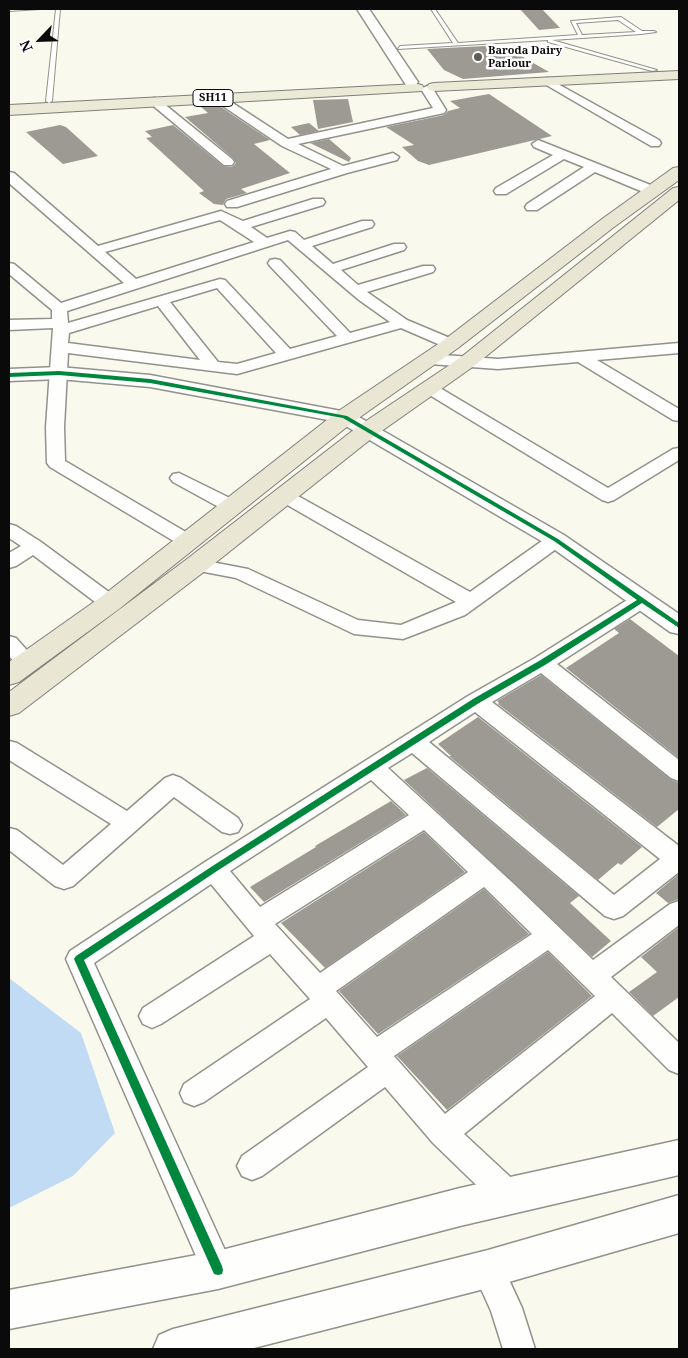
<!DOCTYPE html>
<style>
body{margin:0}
#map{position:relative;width:688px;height:1358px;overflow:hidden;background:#f9f9ed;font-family:"Noto Serif",serif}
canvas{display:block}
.frame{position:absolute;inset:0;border:10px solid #0a0a0a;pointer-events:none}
.north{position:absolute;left:15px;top:15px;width:50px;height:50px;-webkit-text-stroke:4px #fff;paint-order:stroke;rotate:246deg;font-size:14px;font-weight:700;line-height:20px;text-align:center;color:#0a0a0a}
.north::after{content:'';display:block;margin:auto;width:18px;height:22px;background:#0a0a0a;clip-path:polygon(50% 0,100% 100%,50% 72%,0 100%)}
</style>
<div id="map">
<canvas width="688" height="1358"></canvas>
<div class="frame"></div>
<div class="north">N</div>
</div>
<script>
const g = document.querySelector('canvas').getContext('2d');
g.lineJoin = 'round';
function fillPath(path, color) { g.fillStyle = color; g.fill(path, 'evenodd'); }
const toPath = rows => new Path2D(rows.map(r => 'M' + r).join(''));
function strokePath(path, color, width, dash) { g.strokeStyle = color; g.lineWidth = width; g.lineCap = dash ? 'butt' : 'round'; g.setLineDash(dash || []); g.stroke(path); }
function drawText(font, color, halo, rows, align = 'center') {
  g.font = font + ' "Noto Serif",serif'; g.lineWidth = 5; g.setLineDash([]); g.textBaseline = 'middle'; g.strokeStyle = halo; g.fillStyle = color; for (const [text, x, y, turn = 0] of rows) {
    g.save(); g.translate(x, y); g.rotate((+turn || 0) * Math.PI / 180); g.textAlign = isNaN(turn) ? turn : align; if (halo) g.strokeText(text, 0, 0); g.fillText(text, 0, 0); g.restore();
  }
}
const water = toPath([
 [9,978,81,1033,115,1133,73,1176,9,1208]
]);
const building = toPath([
 [520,9,542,9,560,28,539,30],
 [485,46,516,53,549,72,463,79,444,70,427,49],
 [489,94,552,136,429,165,418,161,402,147,414,145,386,127,444,115,448,111,460,108,450,101],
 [348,99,353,122,318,129,313,100],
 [218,105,270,140,254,144,290,173,241,189,247,193,226,199,223,205,214,204,199,193,204,191,146,138,152,137,145,131,173,125,223,166,232,167,236,163,233,158,185,117,208,113,201,107],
 [309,123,319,131,300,135,291,127],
 [60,125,66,127,98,156,63,164,26,132],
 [329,139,351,158,349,162,310,143],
 [630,619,679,656,679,758,566,668,619,633,614,629],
 [541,675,670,779,679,783,679,809,657,827,498,704,499,703,497,701],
 [478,717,642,847,621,865,618,863,598,880,449,756,451,756,438,744],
 [427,768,579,896,570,903,611,941,592,957,404,780],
 [391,801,406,815,264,902,250,887,316,847,315,846],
 [424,832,465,872,325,968,281,923],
 [679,874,679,899,668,903,656,893],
 [484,889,529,934,378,1034,339,991],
 [679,927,679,997,653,1016,629,992,657,972,641,957],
 [548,952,592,996,447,1110,397,1056]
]);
const service = toPath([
 [9,9,40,9,9,11,9,9],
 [56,9,60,9,52,101,49,103,46,101,56,9],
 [431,9,435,9,458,43,578,35,571,21,621,17,642,31,654,31,656,32,641,34,552,40,657,70,652,71,548,42,548,40,398,49,400,46,453,43,431,9],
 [618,20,636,32,582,35,576,23,618,20]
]);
const minor = toPath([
 [547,78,659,140,661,143,659,146,651,146,543,83,541,81,547,78],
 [427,86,433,89,446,110,444,113,298,144,343,166,393,153,399,157,397,160,347,173,237,207,227,207,225,204,227,201,331,169,282,146,214,100,212,98,214,96,222,96,288,139,433,108,421,89,427,86],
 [154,98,158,99,232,159,234,162,232,165,224,165,150,103,148,101,150,99,154,98],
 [538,140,658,188,660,191,653,195,648,194,595,172,537,210,527,210,525,207,527,204,584,167,564,159,506,194,496,194,494,191,496,188,553,155,534,147,532,144,538,140],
 [9,172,14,173,98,246,221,211,243,221,313,199,323,199,325,202,323,205,251,227,267,238,290,231,295,232,304,240,362,221,372,221,374,224,372,227,312,246,333,264,394,244,404,244,406,247,404,250,341,270,358,285,423,266,433,266,435,269,433,272,367,292,407,320,457,341,459,344,457,347,451,349,445,347,401,328,237,374,68,353,64,427,65,461,196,538,198,542,196,546,189,548,182,546,50,467,47,463,46,427,53,328,9,330,9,320,52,319,52,310,9,274,9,263,14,264,61,303,124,283,9,183,9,172],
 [220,220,254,242,136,279,105,252,220,220],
 [288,240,359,300,390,322,350,333,280,260,275,259,270,260,268,263,270,266,337,336,290,349,225,280,220,279,68,323,67,311,288,240],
 [217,288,276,353,237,364,218,362,170,302,217,288],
 [158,306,200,360,68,343,69,333,158,306],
 [679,343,679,353,597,360,679,409,679,421,673,420,578,362,498,369,430,364,424,362,422,359,424,356,430,354,498,359,679,343],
 [429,383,435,385,608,488,673,449,679,448,679,460,614,500,608,502,602,500,423,391,421,388,423,385,429,383],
 [179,473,240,503,242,507,240,511,233,513,226,511,173,482,170,478,173,474,179,473],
 [283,489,289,491,470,592,549,536,556,534,563,536,565,540,563,544,465,615,403,639,354,634,236,578,189,569,186,565,189,561,196,559,248,569,358,620,401,625,456,602,277,499,274,495,277,491,283,489],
 [9,524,16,526,41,542,117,598,120,603,117,608,110,610,103,608,33,555,16,566,9,568,9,553,21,546,9,538,9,524],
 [642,593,649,595,652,600,649,605,557,664,679,760,679,781,671,778,541,673,492,702,679,846,679,872,623,916,614,919,605,916,412,753,388,768,515,885,593,960,670,904,679,901,679,925,611,977,679,1043,679,1074,669,1070,612,1013,464,1134,520,1186,524,1196,520,1206,509,1211,498,1206,433,1143,385,1087,262,1176,252,1180,242,1176,237,1166,242,1156,368,1067,326,1018,204,1102,194,1106,184,1102,180,1093,184,1084,310,999,270,954,161,1024,152,1028,143,1024,139,1016,143,1008,254,936,211,884,94,963,234,1270,229,1281,218,1286,207,1281,66,959,70,951,205,862,468,696,535,658,635,595,642,593],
 [475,712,660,859,614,895,429,742,475,712],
 [371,780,409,815,260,907,230,871,371,780],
 [424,830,468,872,320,973,275,924,424,830],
 [484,887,532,934,377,1037,336,991,484,887],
 [548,950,595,996,445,1114,394,1056,548,950],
 [9,636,16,638,33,657,36,662,33,667,26,669,19,667,9,656,9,636],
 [9,741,17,743,127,811,165,778,173,775,181,778,238,818,242,825,238,832,230,834,222,832,174,797,73,886,64,889,55,886,9,850,9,828,17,830,63,865,111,824,9,760,9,741],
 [488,1253,499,1258,522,1308,535,1349,503,1349,491,1311,472,1269,477,1258,488,1253]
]);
const tertiary = toPath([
 [357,9,369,9,418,82,416,85,406,85,357,9],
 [59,367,150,375,352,413,564,535,679,614,679,634,670,632,548,545,339,422,150,387,59,379,9,381,9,369,59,367],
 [679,1140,679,1175,460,1226,218,1289,9,1329,9,1290,218,1251,460,1188,679,1140],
 [679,1195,679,1233,488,1288,250,1349,153,1349,159,1335,173,1329,488,1250,679,1195]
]);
const primary = toPath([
 [679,71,679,79,434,91,429,90,427,87,429,84,434,83,679,71],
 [417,84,422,85,424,88,422,91,9,115,9,105,417,84]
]);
const trunk = toPath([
 [679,167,679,180,614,227,458,348,353,422,119,609,19,682,9,685,9,662,101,597,337,412,444,340,602,219,673,168,679,167],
 [679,187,679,200,474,366,376,435,205,571,19,713,9,716,9,692,187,559,360,425,460,358,673,188,679,187]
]);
const cycleway = toPath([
 [59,371,150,379,347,416,558,539,679,623,679,628,642,603,545,665,479,703,217,871,84,960,222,1266,223,1270,222,1274,218,1275,214,1274,74,959,76,956,211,867,473,699,539,661,637,600,554,541,343,418,150,383,59,375,9,377,9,373,59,371]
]);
const markers = [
 [478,57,5,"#5e5e59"]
];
const farPoinames = [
 ["Baroda Dairy",488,51],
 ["Parlour",488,64]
];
const shields = [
 [213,98,40]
];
const shieldNames = [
 ["SH11",213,98]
];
fillPath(water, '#c2dbf5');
fillPath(building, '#9c9a93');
strokePath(service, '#92928c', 2);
strokePath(minor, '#92928c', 3);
strokePath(tertiary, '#92928c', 3);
strokePath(primary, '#7f7f7a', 2);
strokePath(trunk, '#7f7f7a', 2);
fillPath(service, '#fefefc');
fillPath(minor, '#fefefc');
fillPath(tertiary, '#fefefc');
fillPath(primary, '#ebead6');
fillPath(trunk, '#eae6d4');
fillPath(cycleway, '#00873e');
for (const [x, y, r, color] of markers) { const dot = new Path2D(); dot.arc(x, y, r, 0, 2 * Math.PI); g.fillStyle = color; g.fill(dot); strokePath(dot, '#fff', 2); }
drawText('bold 11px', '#0a0a0a', '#fff', farPoinames, 'left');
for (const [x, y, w] of shields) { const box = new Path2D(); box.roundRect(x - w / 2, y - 8.5, w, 17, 4); g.fillStyle = '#fff'; g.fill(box); strokePath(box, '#0a0a0a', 1); }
drawText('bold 11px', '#0a0a0a', null, shieldNames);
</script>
